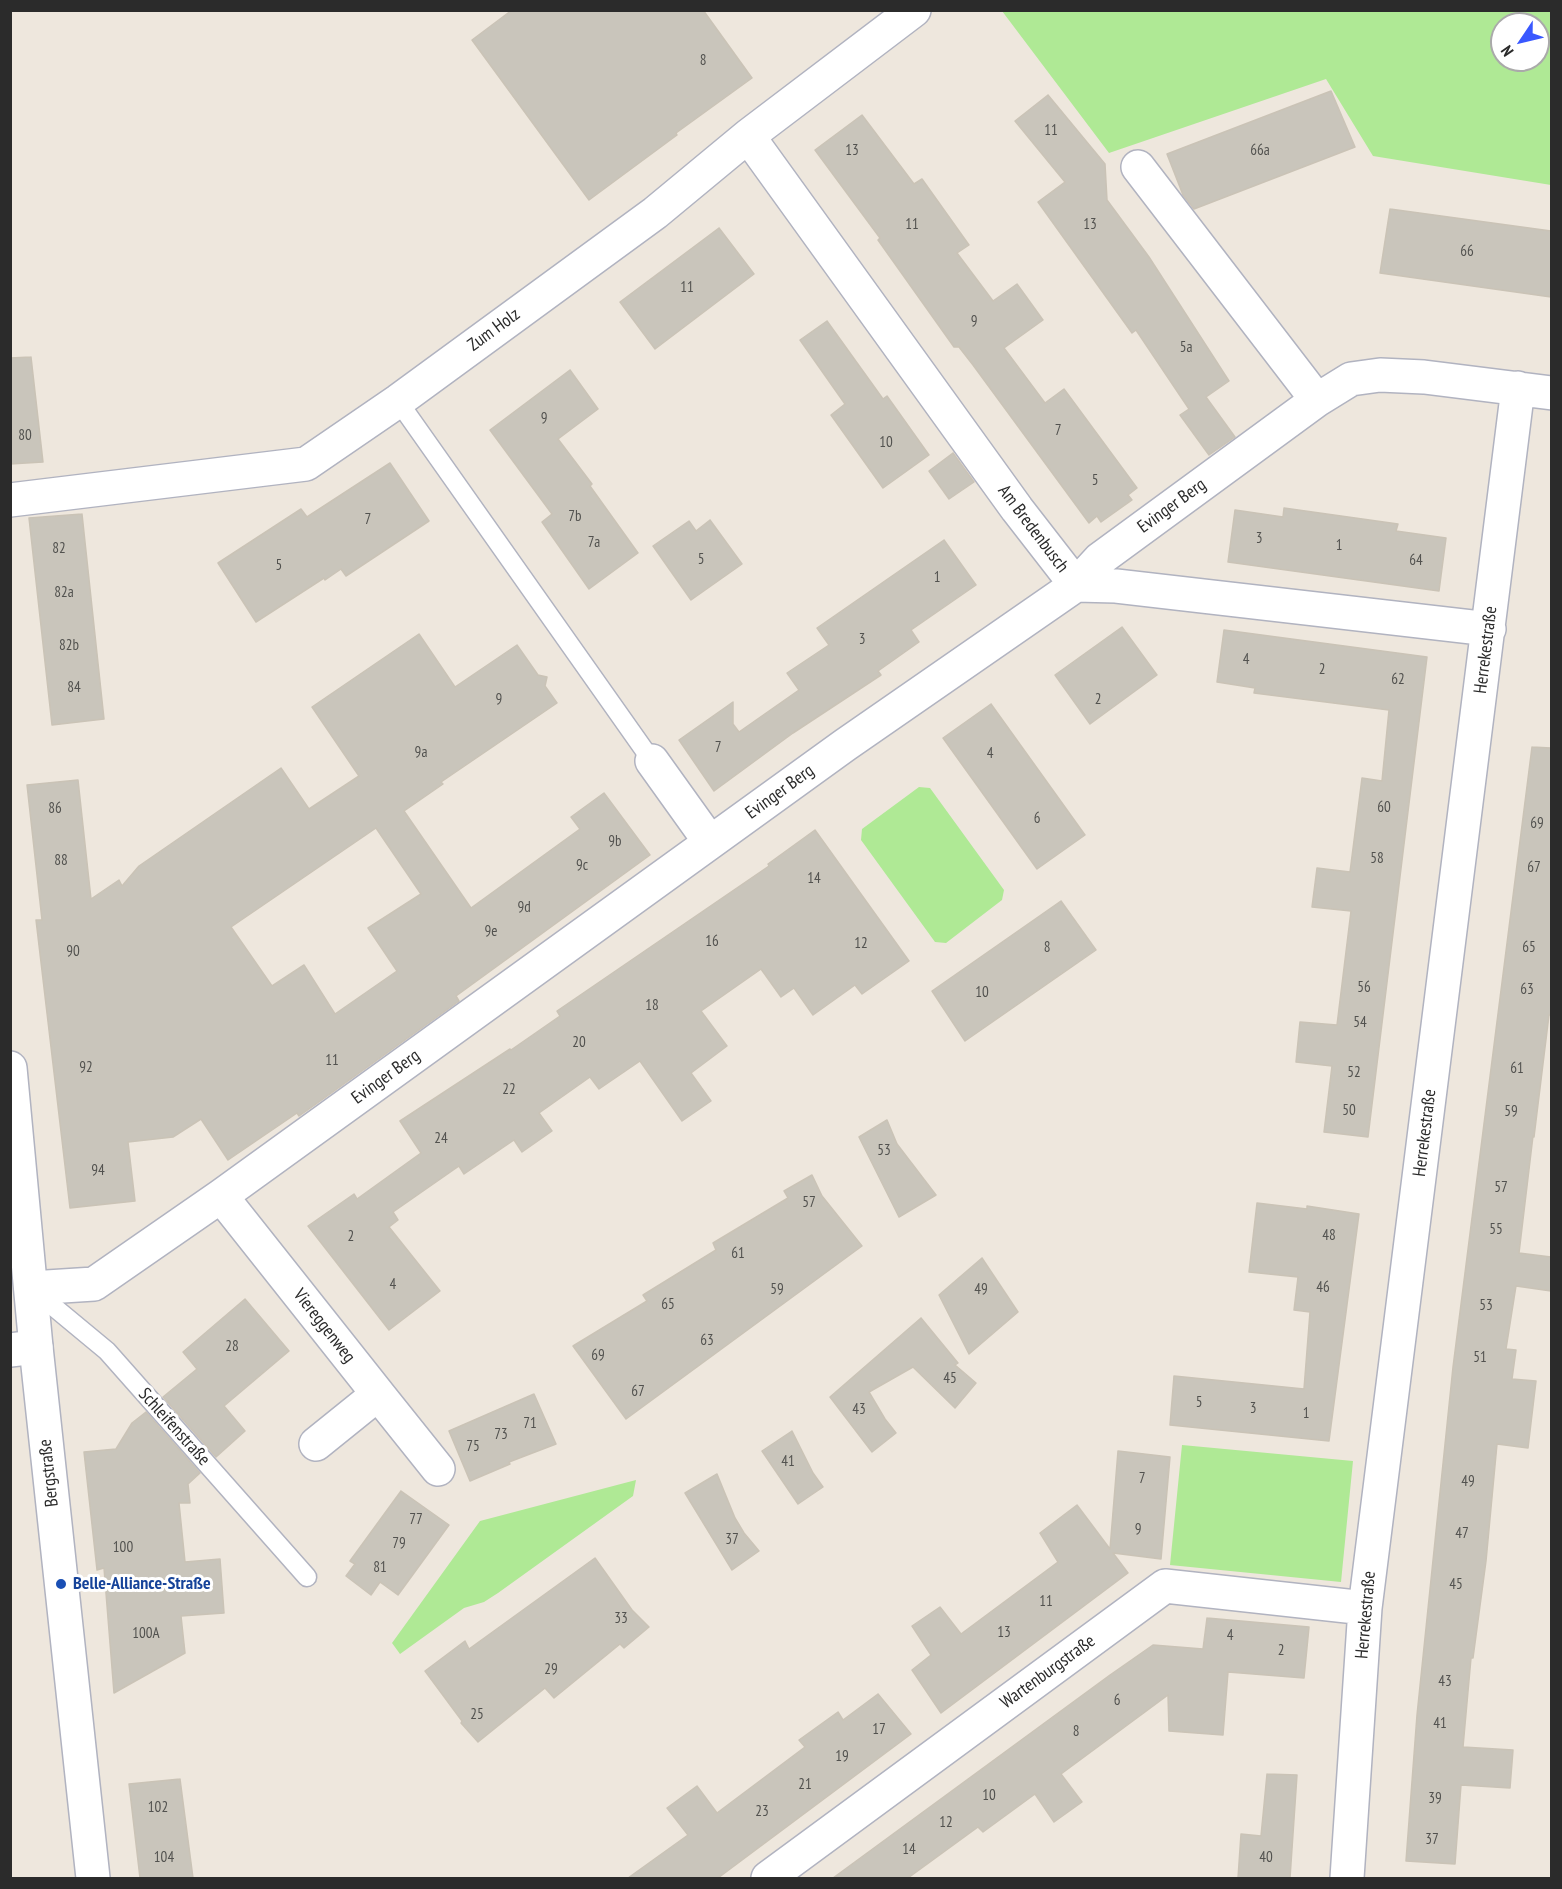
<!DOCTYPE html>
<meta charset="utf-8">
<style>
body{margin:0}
#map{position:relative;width:1562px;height:1889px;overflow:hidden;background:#eee7dd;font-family:"PT Sans Narrow",sans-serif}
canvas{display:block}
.frame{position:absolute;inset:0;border:12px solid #2b2b2b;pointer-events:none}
.north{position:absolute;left:1490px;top:12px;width:60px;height:60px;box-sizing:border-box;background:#fff;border:2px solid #aaa;border-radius:50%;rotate:235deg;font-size:16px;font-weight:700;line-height:24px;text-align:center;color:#2b2b2b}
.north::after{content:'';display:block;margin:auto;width:21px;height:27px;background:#3958ff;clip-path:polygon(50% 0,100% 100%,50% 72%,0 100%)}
</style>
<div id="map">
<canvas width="1562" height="1889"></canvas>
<div class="frame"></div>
<div class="north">N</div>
</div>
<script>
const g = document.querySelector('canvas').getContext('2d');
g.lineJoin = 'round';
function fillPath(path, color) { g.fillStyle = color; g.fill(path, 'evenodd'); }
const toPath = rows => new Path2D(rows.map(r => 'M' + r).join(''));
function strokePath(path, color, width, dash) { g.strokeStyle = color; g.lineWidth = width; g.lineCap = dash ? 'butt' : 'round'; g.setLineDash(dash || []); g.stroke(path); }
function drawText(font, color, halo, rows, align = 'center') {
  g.font = font + ' "PT Sans Narrow",sans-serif'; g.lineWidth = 6; g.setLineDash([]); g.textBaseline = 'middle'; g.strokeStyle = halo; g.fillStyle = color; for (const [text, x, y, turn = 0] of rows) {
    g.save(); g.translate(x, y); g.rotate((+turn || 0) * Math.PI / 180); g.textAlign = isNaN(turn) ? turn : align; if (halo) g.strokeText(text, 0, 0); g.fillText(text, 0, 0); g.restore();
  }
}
const green = toPath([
 [1002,11,1551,11,1551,185,1373,156,1326,79,1109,153],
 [1502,24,1538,24,1538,60,1502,60],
 [919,787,930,788,1004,890,1002,900,946,943,935,942,861,840,862,829],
 [1182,1445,1353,1461,1341,1582,1170,1565],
 [636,1480,633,1496,498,1593,484,1602,464,1608,400,1654,392,1643,480,1521]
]);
const building = toPath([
 [512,10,703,10,752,78,676,133,677,135,589,200,472,40,512,10],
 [1331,91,1355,147,1194,209,1183,195,1167,154,1331,91],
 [1048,95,1105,164,1107,200,1149,257,1229,381,1206,397,1235,437,1209,455,1180,415,1189,409,1136,330,1132,333,1038,202,1065,182,1015,121,1048,95],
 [862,115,914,184,922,179,969,245,957,253,993,301,1017,284,1043,320,1004,348,1045,403,1064,389,1137,488,1128,495,1132,500,1101,522,1097,516,1089,523,973,365,959,347,954,347,878,240,880,238,815,150,862,115],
 [1390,209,1551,231,1551,297,1380,273,1390,209],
 [719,228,754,274,655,349,620,302,719,228],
 [827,321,883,399,887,396,929,455,883,488,831,415,845,404,800,340,827,321],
 [31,357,43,462,10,464,10,358,31,357],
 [570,370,598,409,558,439,592,484,590,486,638,553,589,589,542,522,552,514,490,430,570,370],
 [953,453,974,482,949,499,929,471,953,453],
 [390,463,429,521,346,576,341,569,325,580,324,578,256,622,218,563,301,509,307,517,390,463],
 [1284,508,1398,524,1396,531,1446,538,1439,591,1228,562,1235,510,1283,517,1284,508],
 [82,514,104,719,52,725,29,518,82,514],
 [710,520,742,564,691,600,653,546,689,521,696,531,710,520],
 [944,540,976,585,911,630,919,642,878,671,881,675,793,733,714,791,679,740,733,702,733,724,739,732,799,690,787,673,829,645,817,628,944,540],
 [1122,627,1157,675,1090,724,1055,675,1122,627],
 [1224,630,1427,657,1368,1137,1324,1132,1332,1066,1296,1062,1300,1022,1337,1025,1351,911,1312,907,1317,868,1350,872,1362,778,1382,781,1389,710,1254,693,1255,688,1217,682,1224,630],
 [419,634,455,687,517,645,538,675,547,677,545,686,557,703,441,782,443,784,404,811,471,908,580,829,571,817,604,793,650,855,456,996,459,1001,316,1104,299,1116,297,1113,228,1160,201,1119,173,1137,128,1142,135,1201,70,1208,36,920,42,920,27,785,78,780,91,899,119,880,122,886,139,866,281,768,309,809,359,776,312,707,419,634],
 [376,828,421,894,368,928,397,971,335,1014,304,965,272,986,231,927,376,828],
 [991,704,1085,835,1037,869,943,738,991,704],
 [1532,747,1551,748,1551,1015,1549,1015,1534,1137,1533,1136,1519,1253,1551,1257,1551,1291,1516,1286,1506,1349,1516,1350,1512,1379,1536,1381,1528,1448,1497,1444,1486,1561,1473,1658,1471,1658,1463,1747,1513,1750,1510,1788,1461,1785,1455,1864,1406,1861,1417,1715,1453,1367,1532,747],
 [815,830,909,961,862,994,855,985,813,1015,794,988,781,997,761,969,701,1011,727,1046,691,1073,711,1101,682,1121,640,1061,599,1089,590,1077,539,1113,552,1131,522,1152,514,1140,464,1174,459,1166,393,1212,398,1220,389,1227,440,1291,389,1330,308,1226,354,1194,357,1199,421,1153,400,1121,510,1049,511,1050,560,1016,557,1011,769,866,768,864,815,830],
 [1061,901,1096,950,965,1041,932,991,1061,901],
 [887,1120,897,1144,936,1195,899,1217,859,1137,887,1120],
 [812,1175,822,1196,862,1246,626,1419,573,1346,647,1301,643,1295,716,1250,713,1243,788,1198,784,1191,812,1175],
 [1257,1203,1307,1209,1307,1206,1359,1214,1329,1441,1170,1425,1174,1376,1304,1389,1310,1312,1294,1310,1298,1277,1249,1272,1257,1203],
 [982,1258,1018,1312,969,1354,939,1295,982,1258],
 [245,1299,289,1351,224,1406,245,1431,216,1457,163,1397,197,1369,183,1352,245,1299],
 [921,1318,958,1363,955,1365,976,1383,955,1408,913,1367,869,1392,885,1419,896,1433,872,1452,830,1397,921,1318],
 [534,1394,556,1444,509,1462,510,1464,470,1481,449,1431,534,1394],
 [146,1412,200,1473,188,1484,190,1503,179,1503,185,1562,220,1559,224,1613,181,1616,185,1653,114,1693,104,1568,97,1570,84,1452,116,1449,132,1423,146,1412],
 [792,1431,813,1473,823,1487,798,1504,762,1451,792,1431],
 [1118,1451,1170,1457,1161,1559,1113,1553,1128,1573,941,1713,912,1670,931,1655,912,1626,940,1607,961,1634,1058,1562,1040,1533,1077,1505,1110,1549,1118,1451],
 [717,1474,735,1518,744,1533,759,1551,732,1570,685,1493,717,1474],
 [401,1491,449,1525,398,1595,380,1582,371,1595,346,1576,355,1564,350,1561,401,1491],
 [595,1558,632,1610,649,1627,624,1648,620,1644,554,1698,545,1688,478,1742,461,1723,462,1721,425,1671,465,1641,469,1649,595,1558],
 [1207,1618,1309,1627,1304,1678,1228,1672,1223,1735,1169,1731,1168,1695,1061,1774,1082,1802,1054,1822,1035,1794,983,1832,978,1827,908,1878,833,1878,1110,1675,1153,1645,1203,1649,1207,1618],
 [878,1694,911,1734,718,1878,628,1878,688,1835,667,1808,697,1786,717,1813,805,1747,799,1740,838,1712,843,1720,878,1694],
 [1267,1774,1297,1775,1290,1878,1238,1878,1241,1834,1261,1836,1267,1774],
 [180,1779,193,1878,140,1878,129,1784,180,1779]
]);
const service = toPath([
 [398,401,652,761],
 [31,1288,107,1351,307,1577]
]);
const minor = toPath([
 [748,136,1017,509,1076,585],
 [1138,167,1317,400],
 [10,500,306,464,398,401,655,213,748,136,914,10],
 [1076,585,1116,586,1489,629],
 [652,761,710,842],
 [221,1196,378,1394,316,1444],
 [31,1288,94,1284,221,1196,845,745,1076,585,1100,559,1317,400,1351,379,1380,375,1424,377,1552,393],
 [10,1350,36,1347],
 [378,1394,438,1469],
 [768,1878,1165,1586,1365,1608],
 [1347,1878,1365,1608,1518,388]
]);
const tertiary = toPath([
 [10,1068,36,1347,93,1878]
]);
const markers = [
 [61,1584,6,"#1a4fb4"]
];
const numberNames = [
 ["8",703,61],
 ["11",1051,131],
 ["13",852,151],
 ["66a",1260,151],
 ["11",912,225],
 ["13",1090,225],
 ["66",1467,252],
 ["11",687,288],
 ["9",974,322],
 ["5a",1186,348],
 ["9",544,419],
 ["7",1058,431],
 ["80",25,436],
 ["10",886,443],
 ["5",1095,481],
 ["7b",575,517],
 ["7",368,520],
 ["3",1259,539],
 ["7a",594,543],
 ["1",1339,546],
 ["82",59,549],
 ["5",701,560],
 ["64",1416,561],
 ["5",279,566],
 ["1",937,578],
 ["82a",64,593],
 ["3",862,640],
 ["82b",69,646],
 ["4",1246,660],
 ["2",1322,670],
 ["62",1398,680],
 ["84",74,688],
 ["9",499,700],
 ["2",1098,700],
 ["7",718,748],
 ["9a",421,753],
 ["4",990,754],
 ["60",1384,808],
 ["86",55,809],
 ["6",1037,819],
 ["69",1537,824],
 ["9b",615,842],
 ["58",1377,859],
 ["88",61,861],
 ["9c",582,866],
 ["67",1534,868],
 ["14",814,879],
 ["9d",524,908],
 ["9e",491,932],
 ["16",712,942],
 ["12",861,944],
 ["8",1047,948],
 ["65",1529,948],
 ["90",73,952],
 ["56",1364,988],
 ["63",1527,990],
 ["10",982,993],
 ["18",652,1006],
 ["54",1360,1023],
 ["20",579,1043],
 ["11",332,1061],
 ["92",86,1068],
 ["61",1517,1069],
 ["52",1354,1073],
 ["22",509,1090],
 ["50",1349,1111],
 ["59",1511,1112],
 ["24",441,1139],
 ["53",884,1151],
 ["94",98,1171],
 ["57",1501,1188],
 ["57",809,1203],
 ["55",1496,1230],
 ["48",1329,1236],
 ["2",351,1237],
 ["61",738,1254],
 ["4",393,1285],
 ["46",1323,1288],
 ["59",777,1290],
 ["49",981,1290],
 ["65",668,1305],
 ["53",1486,1306],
 ["63",707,1341],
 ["28",232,1347],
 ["69",598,1356],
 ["51",1480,1358],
 ["45",950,1379],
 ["67",638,1392],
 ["5",1199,1403],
 ["3",1253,1409],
 ["43",859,1410],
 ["1",1306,1414],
 ["71",530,1424],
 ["73",501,1435],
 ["75",473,1447],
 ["41",788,1462],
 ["7",1142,1479],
 ["49",1468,1482],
 ["77",416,1520],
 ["9",1138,1530],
 ["47",1462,1534],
 ["37",732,1540],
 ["79",399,1544],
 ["100",123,1548],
 ["81",380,1568],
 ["45",1456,1585],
 ["11",1046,1602],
 ["33",621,1619],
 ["13",1004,1633],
 ["100A",146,1634],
 ["4",1230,1636],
 ["2",1281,1651],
 ["29",551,1670],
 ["43",1445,1682],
 ["6",1117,1701],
 ["25",477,1715],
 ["41",1440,1724],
 ["17",879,1730],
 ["8",1076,1732],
 ["19",842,1757],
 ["21",805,1785],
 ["10",989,1796],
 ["39",1435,1799],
 ["102",158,1808],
 ["23",762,1812],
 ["12",946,1823],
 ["37",1432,1840],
 ["14",909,1850],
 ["104",164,1858],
 ["40",1266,1858]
];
const streetNames = [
 ["Zum Holz",494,330,-36],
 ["Evinger Berg",1172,506,-36],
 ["Am Bredenbusch",1033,529,53],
 ["Herrekestraße",1486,650,-83],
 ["Evinger Berg",780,792,-36],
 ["Evinger Berg",386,1077,-36],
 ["Herrekestraße",1425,1133,-83],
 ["Viereggenweg",324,1326,52],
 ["Schleifenstraße",174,1427,48],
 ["Bergstraße",49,1473,-96],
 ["Herrekestraße",1366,1615,-85],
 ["Wartenburgstraße",1048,1672,-36]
];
const transitNames = [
 ["Belle-Alliance-Straße",73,1584]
];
fillPath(green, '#afe995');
fillPath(building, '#c9c5bb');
strokePath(building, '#cac3b6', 1.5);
strokePath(service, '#b1b3c0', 21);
strokePath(minor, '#b1b3c0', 36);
strokePath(tertiary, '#b1b3c0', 36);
strokePath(service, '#fff', 18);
strokePath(minor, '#fff', 33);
strokePath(tertiary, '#fff', 33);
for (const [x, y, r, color] of markers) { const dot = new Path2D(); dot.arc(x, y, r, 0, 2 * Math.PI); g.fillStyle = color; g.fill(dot); strokePath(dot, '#fff', 2); }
drawText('15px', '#52524f', null, numberNames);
drawText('18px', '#2b2b2b', '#fff', streetNames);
drawText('bold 18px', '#164399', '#fff', transitNames, 'left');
</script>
